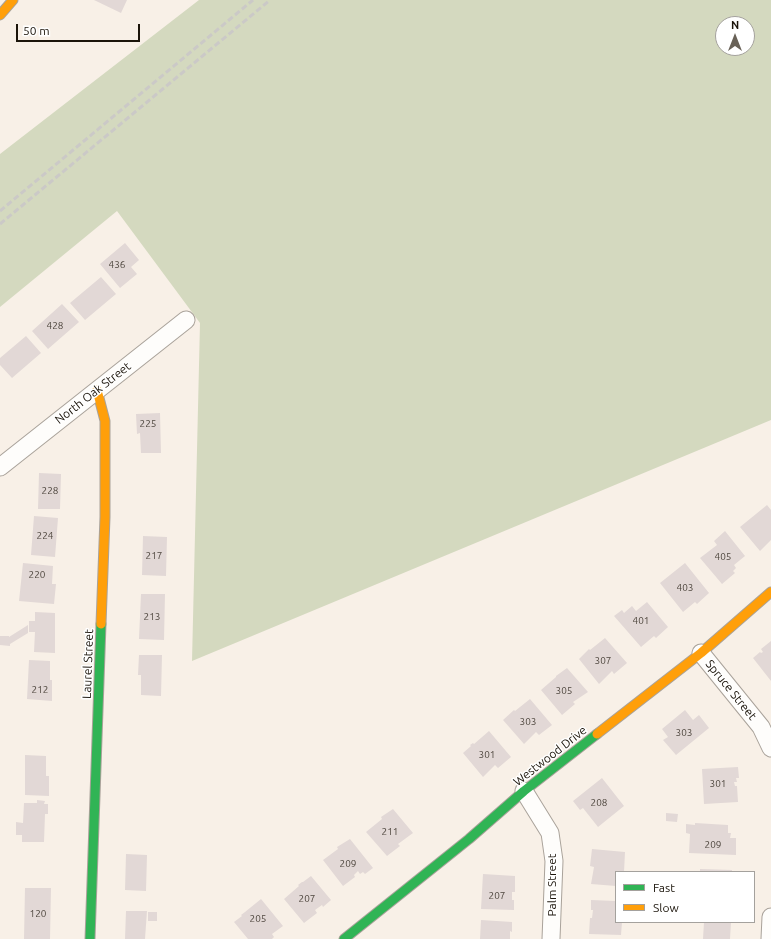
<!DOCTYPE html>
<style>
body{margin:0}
#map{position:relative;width:771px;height:939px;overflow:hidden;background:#f8f0e7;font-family:Ubuntu,sans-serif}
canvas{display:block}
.legend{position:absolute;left:615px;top:871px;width:140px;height:52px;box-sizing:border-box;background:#fff;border:1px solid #a4a19d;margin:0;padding:5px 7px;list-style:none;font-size:12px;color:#1b140a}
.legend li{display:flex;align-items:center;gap:8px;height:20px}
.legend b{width:20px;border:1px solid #a4a19d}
.north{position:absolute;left:715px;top:16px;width:40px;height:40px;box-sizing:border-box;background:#fff;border:1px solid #a4a19d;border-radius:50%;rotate:0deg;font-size:11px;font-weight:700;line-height:16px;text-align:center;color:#1b140a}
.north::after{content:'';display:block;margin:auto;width:14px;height:18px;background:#686157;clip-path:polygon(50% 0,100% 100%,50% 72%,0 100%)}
.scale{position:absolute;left:16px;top:24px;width:124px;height:18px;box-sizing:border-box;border:2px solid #1b140a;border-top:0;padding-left:5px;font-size:12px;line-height:14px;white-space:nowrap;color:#1b140a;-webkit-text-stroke:3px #fff;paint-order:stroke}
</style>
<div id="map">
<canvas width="771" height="939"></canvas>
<ul class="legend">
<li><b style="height:5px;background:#30b455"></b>Fast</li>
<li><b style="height:5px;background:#ff9f0a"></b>Slow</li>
</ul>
<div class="north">N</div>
<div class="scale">50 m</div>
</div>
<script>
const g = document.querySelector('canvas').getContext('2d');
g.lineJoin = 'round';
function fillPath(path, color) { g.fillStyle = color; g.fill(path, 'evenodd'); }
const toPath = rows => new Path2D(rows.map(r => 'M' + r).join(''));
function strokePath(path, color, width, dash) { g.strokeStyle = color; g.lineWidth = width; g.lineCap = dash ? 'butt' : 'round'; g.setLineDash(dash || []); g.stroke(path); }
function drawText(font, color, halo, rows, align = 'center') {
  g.font = font + ' Ubuntu,sans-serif'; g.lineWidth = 3; g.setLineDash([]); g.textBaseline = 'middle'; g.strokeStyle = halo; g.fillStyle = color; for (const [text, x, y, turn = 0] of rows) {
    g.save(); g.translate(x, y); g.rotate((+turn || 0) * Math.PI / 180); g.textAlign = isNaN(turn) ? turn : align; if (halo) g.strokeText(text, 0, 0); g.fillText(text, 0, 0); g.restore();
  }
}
const green = toPath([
 [199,0,771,0,771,420,192,661,200,323,117,211,0,307,0,154],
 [723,24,747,24,747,48,723,48]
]);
const building = toPath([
 [94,0,127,0,121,13],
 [125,243,139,260,131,267,137,274,120,288,100,264],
 [101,277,116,294,85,320,70,303],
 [62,304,79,322,48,349,32,331],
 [26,336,41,353,12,378,0,365,0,358],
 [160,413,161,453,141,453,140,433,137,434,136,414],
 [39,473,61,474,60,509,38,509],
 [767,505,771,510,771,540,760,551,740,527],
 [34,516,58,518,55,557,31,555],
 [725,531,745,556,734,565,736,568,733,571,735,573,722,584,700,558,717,545,714,541],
 [143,536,167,537,166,576,142,575],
 [23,563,53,566,52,584,56,584,54,604,19,601],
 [685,563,709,593,697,604,695,602,683,612,660,583],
 [141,594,165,594,164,640,139,639],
 [647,602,668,627,656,638,654,636,641,647,614,616,622,610,624,613,632,606,636,611],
 [35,612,55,613,55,653,34,652,35,632,29,632,29,621,35,621],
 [28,625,28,633,10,644,10,646,0,645,0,636,9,636,9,637],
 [605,638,627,663,614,674,612,671,599,684,579,659,589,649,590,650],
 [771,641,771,681,753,658,760,652,761,653,763,652,761,649],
 [139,655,162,655,161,696,141,695,141,675,138,675],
 [29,660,50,661,50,680,52,680,52,701,27,699],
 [567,668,588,692,573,702,575,704,562,715,541,690,556,677,556,676],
 [530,699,552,725,539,735,536,732,524,744,503,720,514,710,515,711],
 [685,710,693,720,699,715,709,728,676,755,663,740,668,737,662,729],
 [489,731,511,757,498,768,495,765,483,777,463,753,471,746,470,745,473,743,474,744],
 [25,755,46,756,46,776,49,776,49,796,25,795],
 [738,767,739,778,736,778,737,782,734,782,735,786,737,786,738,802,704,804,702,769],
 [602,778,624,806,598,827,583,808,580,810,573,801],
 [37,800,45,801,44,804,48,804,48,814,45,814,44,842,22,842,22,835,16,835,16,822,23,823,24,803,37,803],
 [393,809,413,833,398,844,400,846,387,856,366,832,382,819,381,817],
 [666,813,678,814,677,822,666,821],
 [695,823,728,825,728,833,731,833,730,838,736,838,736,855,689,853,690,834,686,833,686,824,695,825],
 [350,839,373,868,365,874,363,872,360,874,358,871,354,875,355,877,343,886,323,860,338,849,337,847],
 [592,849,625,852,624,872,616,872,616,886,591,884,594,867,590,866],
 [126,854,147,855,146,891,125,890],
 [700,869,732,870,732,872,700,872],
 [483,874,515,876,515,892,512,892,512,900,514,900,514,910,481,909],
 [311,876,331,900,323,907,322,905,315,910,317,913,304,923,284,899,299,886,298,885,302,882,303,882],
 [25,888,51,888,50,939,24,939],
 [261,899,283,926,272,934,274,937,272,939,248,939,234,922,242,916,241,915,245,912],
 [591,900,616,901,616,922,622,922,621,935,589,934,590,918,592,918,593,910,591,910],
 [126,911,147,911,145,939,125,939],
 [148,912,157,912,157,921,148,921],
 [481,920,512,922,512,932,510,931,510,939,480,939],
 [704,922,731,922,730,939,703,939]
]);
const street = toPath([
 [0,467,186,320],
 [701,653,761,727,771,748],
 [524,791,550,833,554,861,551,939],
 [770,939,771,917]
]);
const fast = toPath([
 [90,939,101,624],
 [344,939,469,839,524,791,597,734]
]);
const slow = toPath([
 [0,15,13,0],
 [97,390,105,421,105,517,101,624],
 [597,734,701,653,771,592]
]);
const rail = toPath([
 [0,211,253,0],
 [0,224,270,0]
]);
const numberNames = [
 ["436",117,265],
 ["428",55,326],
 ["225",148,424],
 ["228",50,491],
 ["224",45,536],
 ["217",154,556],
 ["405",723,557],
 ["220",37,575],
 ["403",685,588],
 ["213",152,617],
 ["401",641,621],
 ["307",603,661],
 ["212",40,690],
 ["305",564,691],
 ["303",528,722],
 ["303",684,733],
 ["301",487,755],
 ["301",718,784],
 ["208",599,803],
 ["211",390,832],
 ["209",713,845],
 ["209",348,864],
 ["207",497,896],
 ["207",307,899],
 ["120",38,914],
 ["205",258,919]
];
const streetNames = [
 ["North Oak Street",93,393,-38],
 ["Laurel Street",88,664,-88],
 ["Spruce Street",731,690,51],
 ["Westwood Drive",550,756,-38],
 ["Palm Street",552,885,-90]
];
fillPath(green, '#d4d9bf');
fillPath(building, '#e2d8d6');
strokePath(street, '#a9a29a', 19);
strokePath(fast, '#a9a29a', 11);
strokePath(slow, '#a9a29a', 11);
strokePath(street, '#fefdfb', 17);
strokePath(fast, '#30b455', 9);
strokePath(slow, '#ff9f0a', 9);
strokePath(rail, '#cbc9c7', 3, [6, 3]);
drawText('10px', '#4e463e', null, numberNames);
drawText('12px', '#1b140a', '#fff', streetNames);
</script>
